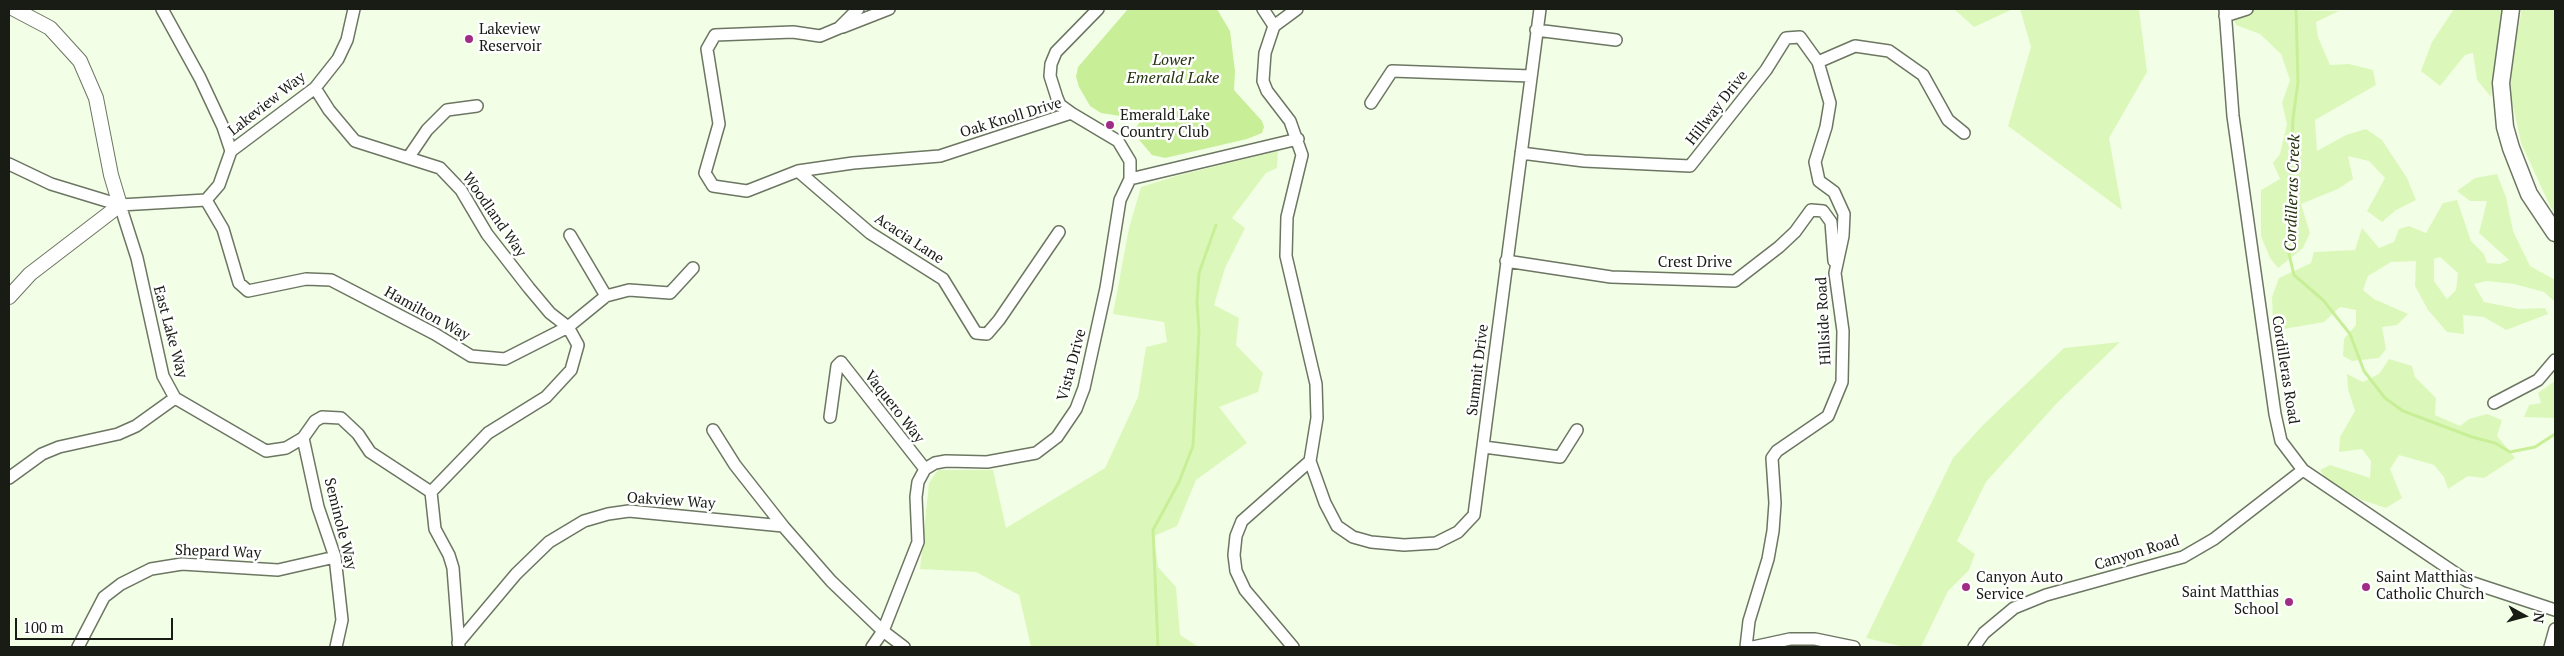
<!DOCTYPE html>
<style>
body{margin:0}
#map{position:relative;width:2564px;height:656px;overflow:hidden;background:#f3fee7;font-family:"PT Serif",serif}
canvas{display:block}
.frame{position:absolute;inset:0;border:10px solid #181c14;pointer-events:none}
.north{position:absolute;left:2499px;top:591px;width:50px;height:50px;-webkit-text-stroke:4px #fff;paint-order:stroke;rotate:97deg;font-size:14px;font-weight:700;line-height:20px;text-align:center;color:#181c14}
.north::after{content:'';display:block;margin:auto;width:18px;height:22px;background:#181c14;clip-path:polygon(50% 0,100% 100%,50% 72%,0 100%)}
.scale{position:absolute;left:15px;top:618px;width:158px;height:22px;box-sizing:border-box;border:2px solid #181c14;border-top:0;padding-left:6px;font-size:15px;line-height:18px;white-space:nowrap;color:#181c14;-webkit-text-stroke:4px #fff;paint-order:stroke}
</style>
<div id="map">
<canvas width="2564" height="656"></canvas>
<div class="frame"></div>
<div class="north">N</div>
<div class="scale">100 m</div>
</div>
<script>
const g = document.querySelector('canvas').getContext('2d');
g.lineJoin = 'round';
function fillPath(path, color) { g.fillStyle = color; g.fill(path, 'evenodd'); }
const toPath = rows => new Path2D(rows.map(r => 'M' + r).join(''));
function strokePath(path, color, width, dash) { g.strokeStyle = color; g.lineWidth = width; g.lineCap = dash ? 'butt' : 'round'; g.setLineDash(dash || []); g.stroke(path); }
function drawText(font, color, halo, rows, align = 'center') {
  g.font = font + ' "PT Serif",serif'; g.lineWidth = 5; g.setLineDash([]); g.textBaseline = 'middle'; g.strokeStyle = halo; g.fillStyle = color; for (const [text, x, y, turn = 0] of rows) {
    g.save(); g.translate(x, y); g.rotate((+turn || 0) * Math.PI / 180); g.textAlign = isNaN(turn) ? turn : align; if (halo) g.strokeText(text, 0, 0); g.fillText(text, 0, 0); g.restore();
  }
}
const green = toPath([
 [1954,9,2013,9,1974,27],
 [2020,9,2139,9,2147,72,2109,138,2122,210,2008,126,2031,47],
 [2229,9,2339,11,2316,22,2318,37,2330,65,2349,64,2373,70,2376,85,2315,120,2317,151,2346,135,2366,129,2382,140,2407,178,2416,200,2396,210,2382,222,2367,211,2385,178,2369,161,2348,156,2353,179,2338,189,2301,204,2310,233,2303,248,2278,268,2270,258,2261,236,2261,190,2280,179,2273,163,2280,154,2287,124,2282,103,2290,80,2281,54,2260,34,2236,25],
 [2454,9,2503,9,2491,97,2477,80,2473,53,2465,55,2440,86,2421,71,2432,42],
 [2522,9,2555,9,2555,213,2551,208,2521,143,2510,92,2513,54],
 [1278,151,1277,168,1266,173,1232,218,1245,228,1225,268,1214,305,1239,318,1236,345,1263,373,1258,392,1219,407,1247,443,1196,480,1177,526,1154,536,1158,567,1176,587,1180,635,1199,647,1031,647,1019,595,976,572,920,569,929,483,938,470,993,470,1006,528,1105,468,1138,397,1146,347,1167,342,1164,322,1113,314,1129,228,1141,187,1176,176],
 [2497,174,2506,197,2513,231,2530,266,2555,280,2555,302,2544,292,2514,284,2487,281,2474,284,2484,302,2519,309,2545,308,2548,314,2506,330,2484,317,2463,315,2464,334,2447,332,2428,310,2415,286,2416,261,2391,262,2368,276,2363,290,2374,299,2408,314,2397,325,2382,327,2386,349,2379,358,2352,361,2343,356,2344,339,2356,325,2356,310,2340,307,2324,322,2284,329,2273,322,2272,297,2279,278,2311,263,2314,252,2355,250,2362,228,2379,248,2394,242,2399,229,2409,226,2426,233,2443,203,2457,200,2471,241,2484,254,2487,263,2500,264,2509,260,2479,233,2487,201,2470,201,2457,191,2475,178],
 [2440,257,2458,273,2456,290,2447,299,2434,281,2434,259],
 [2120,342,2057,403,1986,482,1957,541,1975,554,1969,570,1948,591,1921,647,1904,647,1866,638,1953,458,1984,424,2064,348],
 [2389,359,2412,366,2415,377,2436,398,2435,415,2460,426,2469,419,2487,414,2502,420,2497,436,2515,458,2484,478,2468,476,2448,489,2444,477,2434,465,2399,455,2390,469,2402,498,2386,508,2362,500,2328,482,2320,470,2330,465,2370,478,2371,461,2362,449,2339,452,2340,437,2355,411,2348,389,2347,374,2363,382,2379,374],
 [2555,381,2555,418,2524,417,2529,405,2541,403,2538,393]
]);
const water = toPath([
 [1128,9,1217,9,1230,31,1235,71,1234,90,1262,121,1264,127,1262,133,1247,139,1165,158,1152,155,1135,135,1135,130,1139,123,1136,115,1132,114,1125,121,1122,120,1120,116,1101,113,1090,106,1079,87,1076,77,1078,67]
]);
const stream = toPath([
 [2296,9,2298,82,2293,119,2289,215,2289,254,2294,275,2323,300,2350,334,2364,371,2385,398,2403,411,2472,437,2495,443,2510,452,2535,447,2555,434],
 [1158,647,1153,530,1179,482,1193,446,1199,331,1197,302,1199,273,1216,225]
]);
const minor = toPath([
 [162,9,200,78,223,127,231,151],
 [858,9,839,28,820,36,793,32,715,35,707,49,719,124,705,173,713,186,747,191,798,171,853,163,940,156,1071,113,1118,141,1130,161,1130,179,1298,139],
 [1263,9,1274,26,1265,53,1263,81,1267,91,1290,121,1302,155,1287,217,1286,256,1316,384,1317,418,1310,461,1242,521,1236,536,1234,555,1236,571,1245,590,1293,647],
 [2225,9,2233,116,2275,414,2281,441,2303,470,2467,581,2555,610],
 [2225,16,2247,9],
 [1274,26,1297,9],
 [843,27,889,9],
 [1536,30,1616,40],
 [1818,62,1855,46,1889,51,1923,75,1948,120,1964,133],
 [315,88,329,110,355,141,440,168,461,190,487,234,529,288,550,313,568,327,578,345,571,370,546,397,488,433,431,492,435,529,449,555,453,568,459,647],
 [1371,103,1392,71,1531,76],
 [1071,113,1060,105,1057,98,1050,76,1051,64,1056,52,1098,9],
 [1521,153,1584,161,1690,166,1766,70,1786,38,1800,37,1818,62,1830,103,1826,127,1815,162,1819,181,1834,192,1844,214,1843,236,1835,273,1843,331,1842,382,1828,416,1777,451,1772,458,1775,503,1773,531,1768,559,1749,621,1746,647],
 [408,158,427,130,447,110,477,106],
 [9,164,51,184,120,205,206,200,219,185,231,151,315,88,338,59,347,40,354,9],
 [798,171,870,233,943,279,976,333,987,334,999,320,1059,232],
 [206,200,223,229,239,283,248,291,306,279,331,280,435,334,471,356,505,359,568,327,606,296,629,290,670,293,693,268],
 [120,205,137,258,163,376,175,398,266,451,286,448,303,438,315,421,322,417,341,418,358,434,370,452,431,492],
 [570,235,606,296],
 [1506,261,1611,277,1735,281,1779,247,1795,232,1811,210,1823,211,1831,222,1834,261],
 [2494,403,2538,380,2555,360],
 [830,417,837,366,841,362,925,469],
 [713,430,735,465,783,526],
 [303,438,318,507,335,557,342,620,336,647],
 [1484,447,1560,457,1577,430],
 [1310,461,1325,503,1337,526,1353,537,1371,542,1404,545,1436,543,1458,532,1474,515,1540,9],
 [9,478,42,454,59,447,118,434,136,426,175,398],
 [458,643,516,574,549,542,584,521,608,514,629,511,783,526,831,581,883,631,904,647],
 [78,647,104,597,121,584,151,569,182,564,278,570,335,557],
 [872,647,883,631,918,542,916,497,918,482,925,469,935,463,946,461,987,462,1036,453,1057,437,1076,409,1084,388,1106,288,1120,200,1130,179],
 [1753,647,1790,639,1815,639,1854,647],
 [1974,647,1984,633,2014,608,2046,595,2183,557,2214,539,2303,470],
 [2550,647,2555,629]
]);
const tertiary = toPath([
 [9,297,30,274,120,205,111,175,96,98,80,61,50,28,14,9]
]);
const secondary = toPath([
 [2511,9,2501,83,2505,127,2511,148,2529,194,2555,233]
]);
const markers = [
 [469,39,5,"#a12c86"],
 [1110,125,5,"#a12c86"],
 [1966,587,5,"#a12c86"],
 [2366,587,5,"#a12c86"],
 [2289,602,5,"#a12c86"]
];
const poiNames = [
 ["Lakeview",479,30],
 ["Reservoir",479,47],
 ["Emerald Lake",1120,116],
 ["Country Club",1120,133],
 ["Canyon Auto",1976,578],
 ["Service",1976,595],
 ["Saint Matthias",2376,578],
 ["Catholic Church",2376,595],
 ["Saint Matthias",2279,593,"right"],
 ["School",2279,610,"right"]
];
const streetNames = [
 ["Lakeview Way",267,104,-38],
 ["Hillway Drive",1717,108,-52],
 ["Oak Knoll Drive",1011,118,-17],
 ["Woodland Way",494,215,55],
 ["Acacia Lane",909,239,33],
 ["Crest Drive",1695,263],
 ["Hamilton Way",427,314,29],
 ["Hillside Road",1824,321,-93],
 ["East Lake Way",170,332,75],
 ["Vista Drive",1072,365,-75],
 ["Summit Drive",1478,370,-83],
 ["Cordilleras Road",2285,370,81],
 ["Vaquero Way",894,407,52],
 ["Oakview Way",671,501,4],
 ["Seminole Way",340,524,76],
 ["Shepard Way",218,552,2],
 ["Canyon Road",2137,553,-17]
];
const waterNames = [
 ["Lower",1173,60],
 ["Emerald Lake",1173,78],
 ["Cordilleras Creek",2293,193,-88]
];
fillPath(green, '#dbf8ba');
fillPath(water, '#c8ef98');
strokePath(stream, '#c8ef98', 3);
strokePath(minor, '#6c7662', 14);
strokePath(tertiary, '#6c7662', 16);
strokePath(secondary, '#6c7662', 19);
strokePath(minor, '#fff', 11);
strokePath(tertiary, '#fff', 14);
strokePath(secondary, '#fff', 16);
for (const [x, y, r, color] of markers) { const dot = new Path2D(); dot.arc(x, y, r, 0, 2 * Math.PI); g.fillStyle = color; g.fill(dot); strokePath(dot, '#fff', 2); }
drawText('15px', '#181c14', '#fff', poiNames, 'left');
drawText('15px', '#181c14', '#fff', streetNames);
drawText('italic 16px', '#25330f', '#fff', waterNames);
</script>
